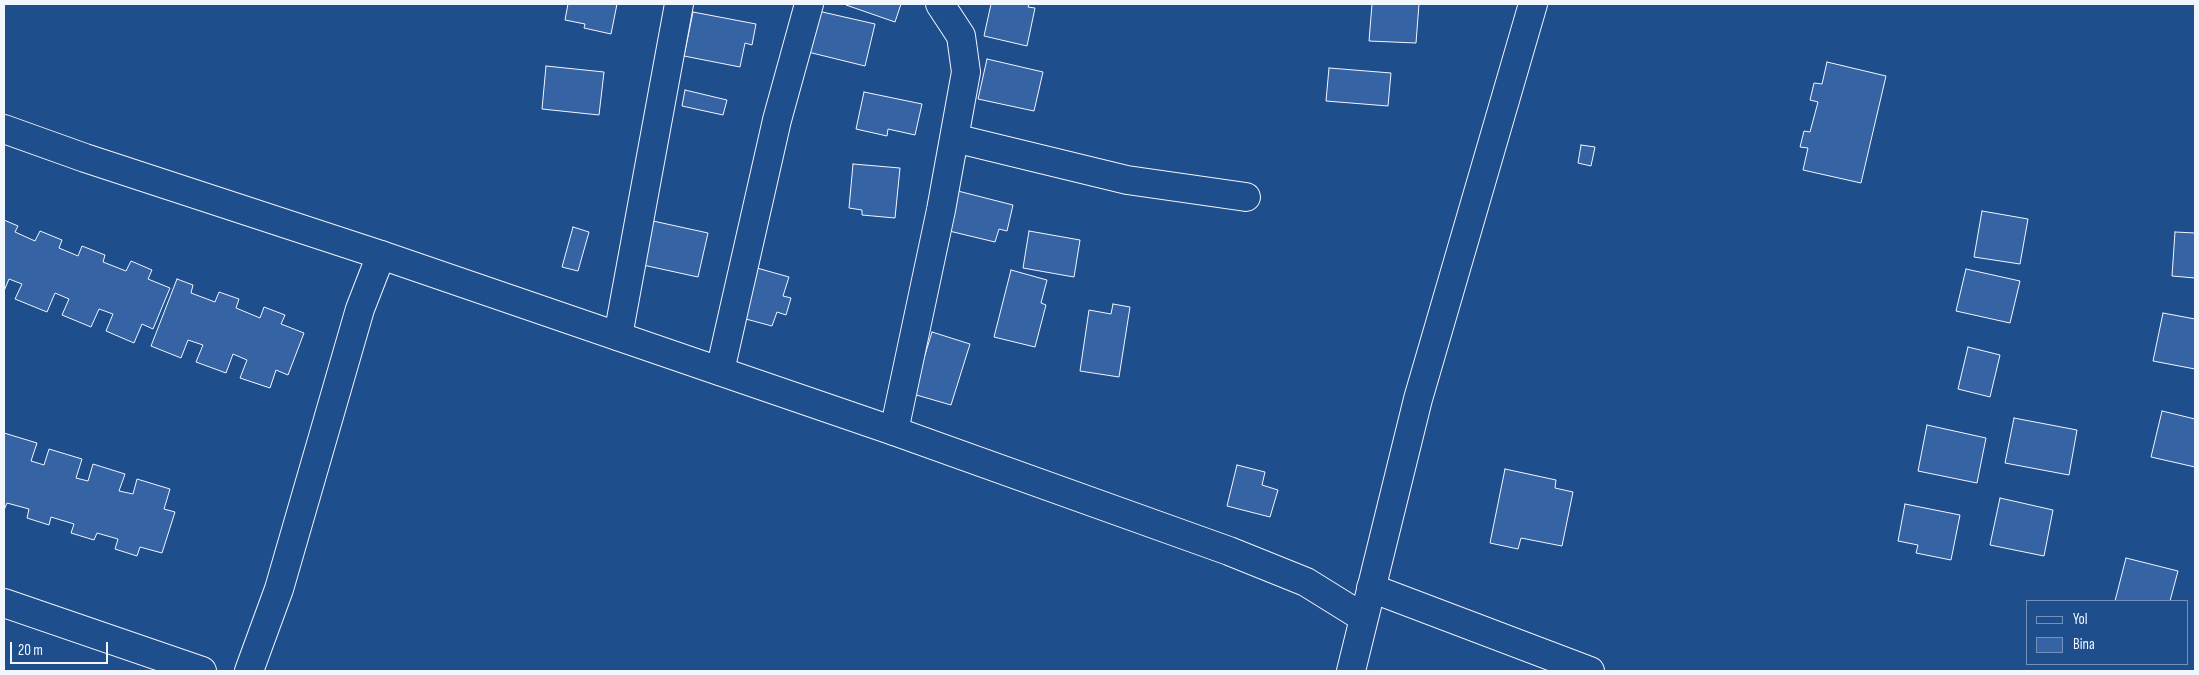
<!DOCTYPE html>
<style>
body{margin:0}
#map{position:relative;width:2199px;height:675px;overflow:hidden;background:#1f4e8c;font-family:"Sofia Sans Condensed",sans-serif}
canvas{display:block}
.frame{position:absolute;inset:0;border:5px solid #f2f6ff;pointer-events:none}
.legend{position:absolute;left:2026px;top:600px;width:162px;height:65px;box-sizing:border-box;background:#1f4e8c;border:1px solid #7391ba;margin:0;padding:6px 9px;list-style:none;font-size:15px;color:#f2f6ff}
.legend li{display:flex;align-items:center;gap:10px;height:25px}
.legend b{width:25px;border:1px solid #7391ba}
.scale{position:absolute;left:10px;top:642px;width:98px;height:22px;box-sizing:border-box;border:2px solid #f2f6ff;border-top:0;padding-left:6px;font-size:15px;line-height:18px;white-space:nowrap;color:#f2f6ff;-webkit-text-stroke:4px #1f4e8c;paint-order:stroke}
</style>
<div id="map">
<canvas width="2199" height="675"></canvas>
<div class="frame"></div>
<ul class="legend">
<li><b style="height:6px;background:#1f4e8c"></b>Yol</li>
<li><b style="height:14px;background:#3563a3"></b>Bina</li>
</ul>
<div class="scale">20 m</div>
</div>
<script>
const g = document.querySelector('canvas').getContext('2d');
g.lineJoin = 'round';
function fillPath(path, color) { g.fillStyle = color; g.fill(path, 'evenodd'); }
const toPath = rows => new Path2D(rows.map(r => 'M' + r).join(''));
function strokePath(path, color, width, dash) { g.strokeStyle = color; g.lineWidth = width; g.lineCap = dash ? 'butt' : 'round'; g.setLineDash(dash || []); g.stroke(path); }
const building = toPath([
 [568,4,617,4,611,34,584,28,585,24,565,20,568,4],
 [846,4,901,4,895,22,846,5,846,4],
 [991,4,1029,4,1028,7,1035,8,1027,46,984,36,991,4],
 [1372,4,1419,4,1416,43,1369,41,1372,4],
 [818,11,875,24,865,66,808,52,818,11],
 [693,12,756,24,752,45,745,43,740,67,684,56,693,12],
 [987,59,1043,72,1034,111,978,99,987,59],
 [1827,62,1886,76,1861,183,1803,170,1808,148,1800,147,1804,131,1810,132,1818,102,1810,100,1814,83,1822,84,1827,62],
 [546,66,604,72,599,115,542,109,546,66],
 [1329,68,1391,73,1388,106,1326,101,1329,68],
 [685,90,727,100,723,115,682,106,685,90],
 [864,92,922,104,915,135,888,129,887,136,856,129,864,92],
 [1581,145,1595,147,1591,166,1578,163,1581,145],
 [853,164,900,168,895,218,862,215,862,210,849,208,853,164],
 [950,189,1013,205,1007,231,999,229,995,242,945,230,950,189],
 [1982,211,2028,219,2020,264,1974,257,1982,211],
 [4,220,18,226,15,232,35,241,40,231,62,240,59,248,78,256,82,246,105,255,103,262,126,271,131,261,152,270,148,279,170,288,153,329,142,324,134,343,106,331,113,314,99,309,91,327,62,315,69,299,55,293,47,312,15,299,22,284,9,279,4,291,4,220],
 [653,221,708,233,698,277,643,265,653,221],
 [573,227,589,232,578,271,562,267,573,227],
 [1029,231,1080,240,1074,277,1023,268,1029,231],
 [2175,232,2195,233,2195,278,2172,276,2175,232],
 [757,268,789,277,783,296,791,298,786,315,777,312,772,326,742,318,757,268],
 [1966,269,2020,281,2010,323,1956,311,1966,269],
 [1011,270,1047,280,1041,303,1046,305,1035,347,994,337,1011,270],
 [177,279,193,285,191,293,215,302,219,292,239,299,236,308,260,318,264,307,285,315,281,324,304,333,288,375,276,370,270,388,240,378,247,360,233,354,226,373,196,362,203,345,188,340,181,358,151,346,177,279],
 [1113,304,1130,307,1119,377,1080,371,1089,310,1111,314,1113,304],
 [2163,313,2195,319,2195,369,2153,361,2163,313],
 [932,332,970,344,951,405,913,394,932,332],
 [1968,347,2000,355,1990,397,1958,389,1968,347],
 [2162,411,2195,419,2195,467,2151,457,2162,411],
 [2014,418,2077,430,2069,475,2005,463,2014,418],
 [1927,425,1986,438,1977,483,1918,471,1927,425],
 [4,433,37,443,31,461,44,465,49,449,82,459,76,478,88,481,93,464,125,474,119,491,133,494,137,479,170,489,164,509,175,512,162,553,140,547,137,556,115,549,118,539,97,533,94,540,71,533,74,524,51,517,49,525,27,518,29,509,7,503,4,510,4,433],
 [1237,465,1265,472,1262,485,1278,490,1270,517,1227,506,1237,465],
 [1505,469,1556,480,1555,488,1573,492,1562,546,1521,538,1518,549,1490,543,1505,469],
 [2000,498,2053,510,2044,556,1990,545,2000,498],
 [1905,504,1960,515,1951,560,1916,553,1918,545,1898,541,1905,504],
 [2126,558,2178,571,2170,601,2115,601,2126,558]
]);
const minor = toPath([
 [954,138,1127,180,1246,197],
 [618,336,679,4],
 [720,371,777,120,809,4],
 [894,431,941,210,966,72,961,36,940,4],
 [1371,588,1590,671],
 [4,603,202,671],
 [249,671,279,589,360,309,381,255]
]);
const tertiary = toPath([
 [4,129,85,158,381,255,894,431,1229,551,1306,582,1364,618],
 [1351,671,1418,399,1533,4]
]);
fillPath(building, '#3563a3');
strokePath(building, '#f2f6ff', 1);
strokePath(minor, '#f2f6ff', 30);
strokePath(tertiary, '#f2f6ff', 30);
strokePath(minor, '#1f4e8c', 28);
strokePath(tertiary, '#1f4e8c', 28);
</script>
